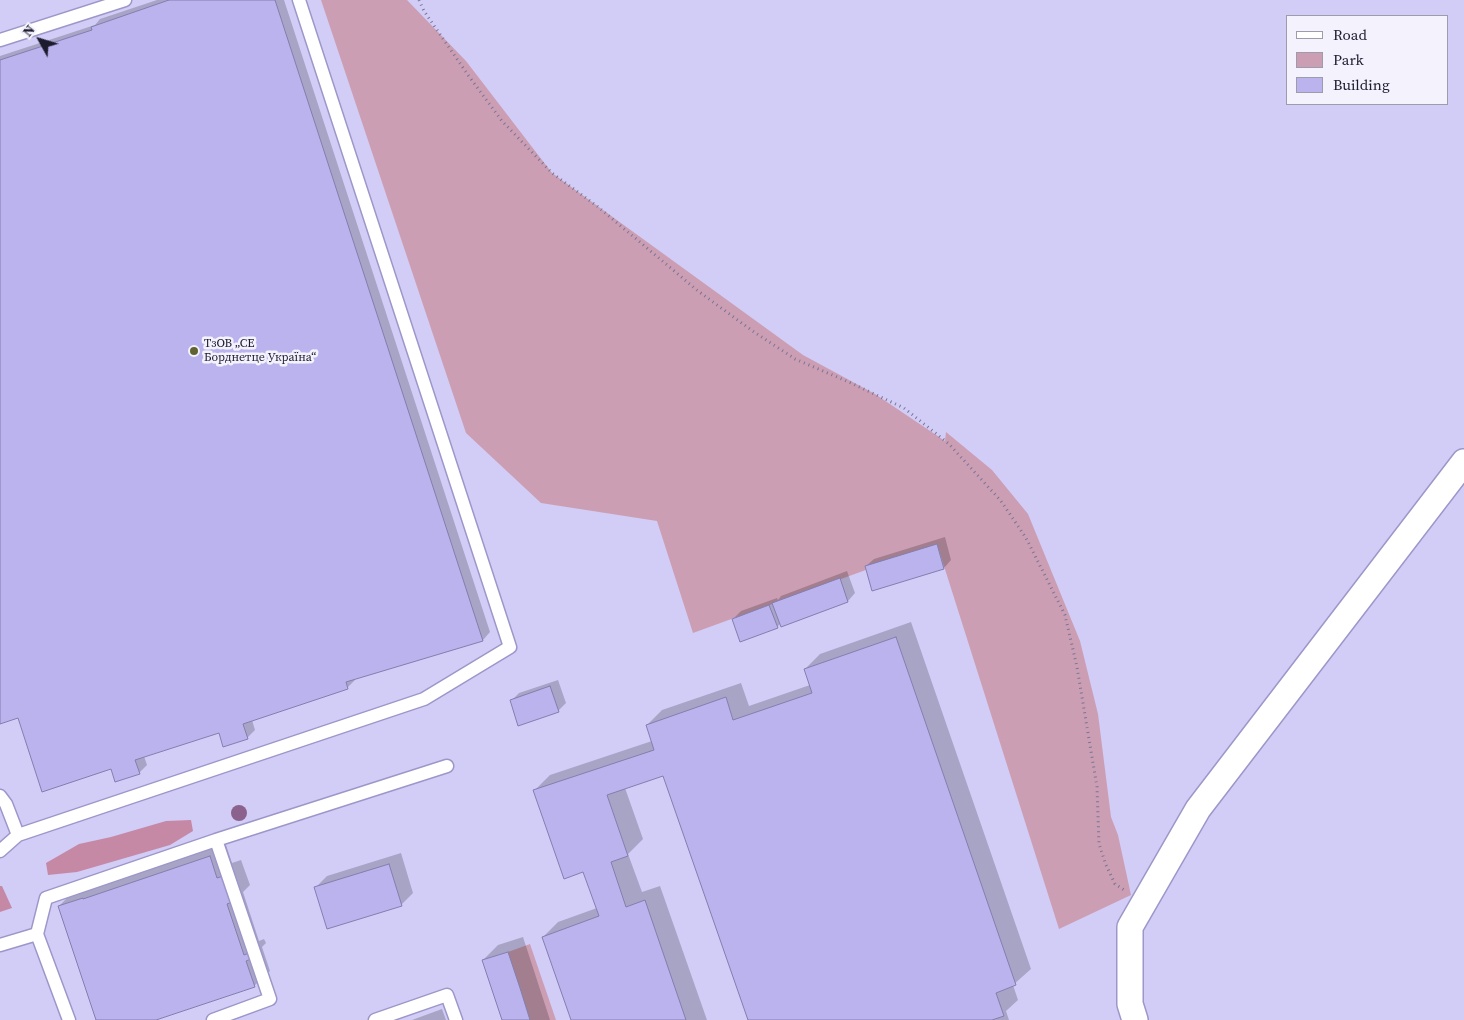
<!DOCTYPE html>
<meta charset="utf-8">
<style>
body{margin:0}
#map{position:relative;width:1464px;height:1020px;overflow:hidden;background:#d1cdf7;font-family:"Source Serif 4",serif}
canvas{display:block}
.legend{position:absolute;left:1286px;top:15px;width:162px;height:90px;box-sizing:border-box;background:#f3f2fd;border:1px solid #9d9caa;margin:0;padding:6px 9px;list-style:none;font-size:15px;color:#1d1b2e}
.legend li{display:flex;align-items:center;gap:10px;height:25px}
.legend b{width:25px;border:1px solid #9d9caa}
.north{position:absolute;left:15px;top:15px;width:50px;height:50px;-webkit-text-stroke:4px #f3f2fd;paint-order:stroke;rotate:309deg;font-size:14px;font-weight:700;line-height:20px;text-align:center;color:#1d1b2e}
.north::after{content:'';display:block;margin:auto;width:18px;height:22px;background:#1d1b2e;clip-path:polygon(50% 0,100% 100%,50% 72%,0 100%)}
</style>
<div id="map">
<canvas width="1464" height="1020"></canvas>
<ul class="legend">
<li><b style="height:6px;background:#fff"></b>Road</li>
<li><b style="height:14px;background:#cc9eb3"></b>Park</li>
<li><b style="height:14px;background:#bab3ee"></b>Building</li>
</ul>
<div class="north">N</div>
</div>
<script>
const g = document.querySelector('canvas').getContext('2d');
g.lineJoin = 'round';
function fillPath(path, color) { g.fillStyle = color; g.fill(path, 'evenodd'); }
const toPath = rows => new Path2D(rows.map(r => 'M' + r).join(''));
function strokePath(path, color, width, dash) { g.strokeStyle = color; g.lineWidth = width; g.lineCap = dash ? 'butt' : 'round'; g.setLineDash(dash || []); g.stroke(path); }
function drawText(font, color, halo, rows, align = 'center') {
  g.font = font + ' "Source Serif 4",serif'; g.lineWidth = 5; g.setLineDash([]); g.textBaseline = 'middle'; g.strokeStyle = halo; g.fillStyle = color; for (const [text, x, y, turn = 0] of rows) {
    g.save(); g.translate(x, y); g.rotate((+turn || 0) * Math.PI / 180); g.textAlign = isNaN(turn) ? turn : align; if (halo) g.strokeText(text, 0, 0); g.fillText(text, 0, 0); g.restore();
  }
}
const green = toPath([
 [321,0,407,0,466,61,552,173,803,355,875,394,945,441,946,432,992,470,1028,514,1080,641,1098,714,1111,817,1118,835,1131,895,1059,929,937,544,693,633,657,521,541,503,466,433],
 [530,944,531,947,556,1020,530,1020,508,952]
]);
const forest = toPath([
 [191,820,193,831,170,845,77,872,48,875,46,863,79,844,111,837,166,821],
 [0,886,2,886,12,908,0,912]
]);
const shadow = toPath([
 [157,0,284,0,490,632,483,640,354,678,355,680,347,688,252,720,255,730,247,738,220,732,144,756,147,765,139,773,111,768,19,717,0,723,0,56,95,25,100,19],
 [945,537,951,560,944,568,873,589,866,566,874,559],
 [847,571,855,593,848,601,782,625,781,623,777,627,733,619,741,611,777,598,778,600,781,596],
 [911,622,1031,969,1013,985,1018,1000,1006,1011,1009,1020,748,1020,664,774,625,788,643,839,628,854,642,892,660,886,707,1020,572,1020,543,937,558,922,597,908,584,870,534,791,550,775,652,741,647,725,662,710,741,683,749,706,810,685,805,669,820,654],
 [558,680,566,703,558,711,512,700,519,693],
 [225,842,232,863,241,860,250,885,243,892,259,941,264,939,266,943,262,947,270,971,254,986,153,1020,97,1020,59,906,74,891],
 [401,853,413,893,401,905,315,888,327,876],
 [523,937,550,1020,503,1020,483,960,498,945],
 [442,1009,446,1020,412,1020]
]);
const building = toPath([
 [169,0,275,0,483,641,346,682,348,689,243,724,248,739,223,747,219,733,135,760,140,774,115,782,111,769,42,792,18,718,0,724,0,60,92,30,91,27,169,0],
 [937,544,944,569,872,591,865,566,937,544],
 [840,578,848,602,781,627,772,603,840,578],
 [769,605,778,628,740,642,732,619,769,605],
 [896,637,1016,985,996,993,1004,1016,992,1020,748,1020,663,776,607,795,628,856,611,862,626,907,645,900,686,1020,571,1020,542,937,599,916,583,872,564,879,533,790,654,750,646,725,726,697,733,720,812,693,804,669,896,637],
 [550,686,559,712,518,726,510,700,550,686],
 [210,856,217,878,226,875,235,901,227,904,244,955,249,953,251,959,246,961,255,987,156,1020,96,1020,58,906,83,898,83,899,210,856],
 [389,864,402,906,327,929,314,887,389,864],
 [508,952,520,988,530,1020,502,1020,482,960,508,952]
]);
const path = toPath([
 [419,0,424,11,468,75,502,121,552,173,597,206,698,291,754,332,795,359,851,383,904,408,949,444,1001,501,1026,538,1065,615,1077,667,1097,787,1099,844,1106,865,1115,884,1124,890]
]);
const lane = toPath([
 [0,40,125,0],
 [0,796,6,804,18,835],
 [216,840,447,766],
 [0,851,18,835,424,699,510,647,299,0],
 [0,945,37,934],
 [69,1020,37,934,46,898,216,840,270,999,213,1020],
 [375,1020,447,995,456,1020]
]);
const street = toPath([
 [1135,1020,1130,1004,1130,927,1198,809,1464,462]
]);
const trees = [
 [239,813]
];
const markers = [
 [194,351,5,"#61622f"]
];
const poiNames = [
 ["ТзОВ „СЕ",204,344],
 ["Борднетце Україна“",204,358]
];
fillPath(green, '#cc9eb3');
fillPath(forest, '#c589a5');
fillPath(shadow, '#0003');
fillPath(building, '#bab3ee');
strokePath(building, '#837eae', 1);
strokePath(lane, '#9d97c9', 15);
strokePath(street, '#9d97c9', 28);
strokePath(path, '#787594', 3, [1, 4]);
strokePath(lane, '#fff', 12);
strokePath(street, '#fff', 25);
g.fillStyle = '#8b618d';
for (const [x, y] of trees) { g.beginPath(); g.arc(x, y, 8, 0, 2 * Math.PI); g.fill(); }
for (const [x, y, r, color] of markers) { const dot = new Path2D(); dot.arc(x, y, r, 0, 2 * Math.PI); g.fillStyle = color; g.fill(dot); strokePath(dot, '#f3f2fd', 2); }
drawText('12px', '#1d1b2e', '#f3f2fd', poiNames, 'left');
</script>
